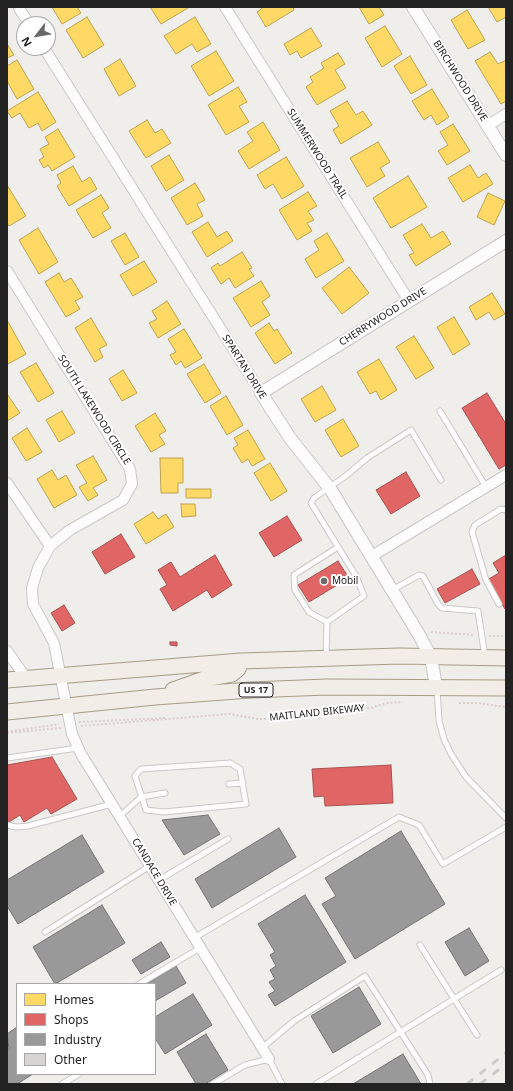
<!DOCTYPE html>
<style>
body{margin:0}
#map{position:relative;width:513px;height:1091px;overflow:hidden;background:#f0eeeb;font-family:"Noto Sans",sans-serif}
canvas{display:block}
.frame{position:absolute;inset:0;border:8px solid #222;pointer-events:none}
.legend{position:absolute;left:16px;top:983px;width:140px;height:92px;box-sizing:border-box;background:#fff;border:1px solid #a7a7a7;margin:0;padding:5px 7px;list-style:none;font-size:12px;color:#222}
.legend li{display:flex;align-items:center;gap:8px;height:20px}
.legend b{width:20px;border:1px solid #a7a7a7}
.north{position:absolute;left:16px;top:16px;width:40px;height:40px;box-sizing:border-box;background:#fff;border:1px solid #a7a7a7;border-radius:50%;rotate:239deg;font-size:11px;font-weight:700;line-height:16px;text-align:center;color:#222}
.north::after{content:'';display:block;margin:auto;width:14px;height:18px;background:#6a6968;clip-path:polygon(50% 0,100% 100%,50% 72%,0 100%)}
</style>
<div id="map">
<canvas width="513" height="1091"></canvas>
<div class="frame"></div>
<ul class="legend">
<li><b style="height:11px;background:#ffd966"></b>Homes</li>
<li><b style="height:11px;background:#e06666"></b>Shops</li>
<li><b style="height:11px;background:#999"></b>Industry</li>
<li><b style="height:11px;background:#d7d4d2"></b>Other</li>
</ul>
<div class="north">N</div>
</div>
<script>
const g = document.querySelector('canvas').getContext('2d');
g.lineJoin = 'round';
function fillPath(path, color) { g.fillStyle = color; g.fill(path, 'evenodd'); }
const toPath = rows => new Path2D(rows.map(r => 'M' + r).join(''));
function strokePath(path, color, width, dash) { g.strokeStyle = color; g.lineWidth = width; g.lineCap = dash ? 'butt' : 'round'; g.setLineDash(dash || []); g.stroke(path); }
function drawText(font, color, halo, rows, align = 'center') {
  g.font = font + ' "Noto Sans",sans-serif'; g.lineWidth = 4; g.setLineDash([]); g.textBaseline = 'middle'; g.strokeStyle = halo; g.fillStyle = color; for (const [text, x, y, turn = 0] of rows) {
    g.save(); g.translate(x, y); g.rotate((+turn || 0) * Math.PI / 180); g.textAlign = isNaN(turn) ? turn : align; if (halo) g.strokeText(text, 0, 0); g.fillText(text, 0, 0); g.restore();
  }
}
const homes = toPath([
 [52,7,77,7,81,13,62,24,52,7],
 [150,7,188,7,188,8,161,24,150,7],
 [293,7,294,10,266,27,257,12,264,7,293,7],
 [359,7,379,7,384,15,369,24,359,7],
 [488,7,506,7,506,17,497,22,488,7],
 [467,10,485,40,468,49,451,20,467,10],
 [87,17,104,45,83,58,66,30,87,17],
 [195,17,211,44,197,52,192,44,176,54,164,36,195,17],
 [385,26,402,54,382,67,365,38,385,26],
 [311,28,322,46,301,58,297,51,290,55,284,44,311,28],
 [7,44,14,55,7,58,7,44],
 [216,51,234,81,209,96,191,66,216,51],
 [490,52,498,64,506,60,506,101,501,104,475,61,490,52],
 [338,53,345,64,335,70,346,88,317,105,306,87,313,82,310,77,324,68,321,63,338,53],
 [410,56,427,85,411,94,394,66,410,56],
 [120,59,136,86,119,96,104,69,120,59],
 [17,60,34,89,17,99,7,81,7,66,17,60],
 [238,87,247,102,239,106,249,122,226,135,208,105,238,87],
 [432,89,449,117,437,125,431,115,424,120,412,101,432,89],
 [38,92,56,122,42,131,38,123,29,128,20,113,12,118,7,111,38,92],
 [347,101,356,115,363,111,372,125,341,144,333,130,339,126,330,111,347,101],
 [147,120,155,133,162,129,171,143,146,158,129,131,147,120],
 [263,122,280,150,249,169,238,151,253,141,247,132,263,122],
 [453,124,470,151,447,165,438,151,448,145,440,132,453,124],
 [58,129,75,157,52,171,48,165,44,168,39,160,44,157,40,149,49,144,45,137,58,129],
 [378,142,390,162,380,168,385,176,367,187,350,158,378,142],
 [169,155,184,180,166,191,151,166,169,155],
 [286,157,304,186,282,199,273,184,265,189,257,175,286,157],
 [470,165,478,178,486,173,493,184,463,202,448,178,470,165],
 [73,166,82,182,90,177,97,189,69,206,57,186,61,183,57,175,73,166],
 [408,176,427,207,391,228,373,198,408,176],
 [195,183,205,200,197,204,203,216,187,225,171,198,195,183],
 [7,185,26,216,9,226,7,223,7,185],
 [308,192,317,206,308,211,314,220,307,223,312,231,297,240,279,210,308,192],
 [488,193,505,201,494,225,477,217,488,193],
 [101,195,109,208,102,213,111,228,93,238,76,210,101,195],
 [208,222,217,237,227,231,233,241,207,257,192,232,208,222],
 [422,224,431,238,443,231,451,244,416,266,409,255,414,253,403,235,422,224],
 [38,228,58,262,39,274,19,240,38,228],
 [125,233,139,257,125,265,111,241,125,233],
 [327,233,344,261,316,278,305,259,319,250,314,241,327,233],
 [242,252,252,268,249,269,254,276,235,288,229,278,221,284,211,268,218,263,220,266,242,252],
 [144,261,157,282,133,296,120,275,144,261],
 [349,267,369,293,342,314,322,288,349,267],
 [59,273,64,282,71,278,83,297,75,301,80,309,66,317,45,282,59,273],
 [261,281,270,296,262,302,270,315,251,327,233,298,261,281],
 [492,293,505,314,494,320,489,312,476,320,469,307,492,293],
 [167,301,181,324,158,338,149,323,157,319,152,311,167,301],
 [454,317,470,344,453,355,437,327,454,317],
 [91,318,107,345,99,349,103,357,95,362,75,328,91,318],
 [7,320,26,354,8,364,7,362,7,320],
 [269,323,274,331,277,329,292,353,275,364,255,333,269,323],
 [184,329,202,358,185,368,181,361,176,365,170,355,176,352,168,339,184,329],
 [414,336,434,368,416,379,396,347,414,336],
 [379,359,397,390,381,400,376,391,370,394,357,372,379,359],
 [36,363,54,393,38,402,20,372,36,363],
 [204,364,221,393,205,403,187,374,204,364],
 [123,370,137,393,122,401,109,379,123,370],
 [322,386,336,410,315,422,301,399,322,386],
 [7,394,20,413,7,421,7,394],
 [226,396,243,425,227,435,210,406,226,396],
 [62,411,75,433,59,442,46,420,62,411],
 [155,413,166,431,159,435,165,444,151,452,135,426,155,413],
 [343,419,359,446,341,457,325,430,343,419],
 [27,428,42,452,26,461,12,438,27,428],
 [248,430,265,459,252,466,248,459,242,463,233,448,238,445,234,438,248,430],
 [93,456,107,480,93,488,98,495,88,501,79,487,87,483,76,465,93,456],
 [160,458,183,458,183,483,178,483,178,493,161,493,160,458],
 [270,463,287,491,271,501,254,473,270,463],
 [52,470,58,480,66,475,77,495,54,508,37,479,52,470],
 [186,489,211,489,211,498,186,498,186,489],
 [181,504,195,504,196,516,182,517,181,504],
 [153,512,158,519,166,514,174,527,146,544,134,524,153,512]
]);
const shops = toPath([
 [487,393,506,424,506,465,499,469,462,408,487,393],
 [406,472,420,496,391,514,376,490,406,472],
 [287,516,302,540,274,557,259,533,287,516],
 [121,534,135,557,105,574,92,552,121,534],
 [215,555,232,585,212,598,207,590,173,611,160,589,167,585,158,570,171,562,180,577,215,555],
 [506,555,506,609,505,609,487,580,499,573,493,563,506,555],
 [338,561,349,578,309,602,298,585,338,561],
 [472,569,480,584,445,603,437,589,472,569],
 [64,605,75,623,62,631,51,613,64,605],
 [170,642,177,642,177,646,170,645,170,642],
 [52,757,77,799,51,814,47,808,24,822,20,815,9,822,7,819,7,765,52,757],
 [391,765,393,803,325,806,324,796,314,797,312,769,391,765]
]);
const industry = toPath([
 [208,815,220,834,184,855,162,820,208,815],
 [279,828,296,857,212,908,195,879,279,828],
 [401,831,445,904,355,959,322,904,336,896,325,878,401,831],
 [82,835,104,872,18,924,7,906,7,880,82,835],
 [305,895,346,962,275,1006,268,995,275,991,269,982,275,979,270,970,276,966,270,955,275,952,258,924,305,895],
 [102,905,125,943,55,984,33,947,102,905],
 [469,928,489,961,465,976,445,942,469,928],
 [161,942,170,957,141,974,132,960,161,942],
 [176,966,186,983,155,1001,155,984,146,984,176,966],
 [359,987,381,1024,333,1053,311,1016,359,987],
 [193,994,212,1025,165,1054,155,1038,155,1017,193,994],
 [17,1027,17,1074,33,1074,17,1084,7,1084,7,1050,9,1049,7,1034,17,1027],
 [206,1034,228,1070,205,1084,196,1084,177,1052,206,1034],
 [403,1054,421,1084,353,1084,403,1054]
]);
const building = toPath([
 [280,712,287,712,287,715,280,715,280,712]
]);
const path = toPath([
 [431,632,475,635],
 [489,636,506,636],
 [459,703,478,703,506,707],
 [79,722,165,718],
 [81,726,230,714,258,719,285,719,342,709,371,708,387,703,403,702],
 [7,732,59,724],
 [7,733,61,728]
]);
const service = toPath([
 [440,411,486,487],
 [392,590,419,575,423,576,438,604,442,608,478,611,485,657],
 [499,604,486,580,472,532,475,525,501,509,506,510],
 [327,622,309,612,295,590,294,575,338,547],
 [326,656,327,622,364,596,356,576,311,503,314,498,347,475,367,458,411,430,441,480],
 [437,690,439,721,444,739,451,754,466,777,506,818],
 [7,758,78,748],
 [230,763,240,769,246,804,164,812,146,810,135,776,141,769,230,763],
 [229,784,243,783],
 [120,816,141,797,165,793],
 [7,825,16,827,28,826,112,804],
 [159,880,228,839],
 [45,932,150,866],
 [194,938,399,817,419,825,443,864,506,827],
 [420,945,477,1035],
 [139,984,200,948],
 [262,1048,294,1021,365,976,428,1075,430,1084],
 [62,1084,79,1074],
 [213,1084,245,1065,269,1059,282,1084],
 [316,1084,501,970]
]);
const minor = toPath([
 [225,7,409,301],
 [19,8,29,24],
 [44,48,261,393],
 [487,126,506,114],
 [7,271,130,469,132,484,123,500,70,530,50,546,38,568,32,588,33,604,54,643,72,734,81,754,269,1059],
 [7,483,50,546],
 [372,556,506,475],
 [7,651,26,678]
]);
const tertiary = toPath([
 [413,7,506,155],
 [436,687,431,657,418,633,331,490,290,438,261,393,506,241]
]);
const primary = toPath([
 [7,680,241,661,399,656,506,658],
 [173,690,204,679,232,674,238,669,241,661],
 [7,712,155,697,251,690,327,687,506,688]
]);
const rail = toPath([
 [467,1084,506,1053],
 [480,1084,506,1064]
]);
const markers = [
 [324,581,4,"#6a6968"]
];
const shields = [
 [256,690,34]
];
const shieldNames = [
 ["US 17",256,690]
];
const streetNames = [
 ["BIRCHWOOD DRIVE",460,81,58],
 ["SUMMERWOOD TRAIL",317,154,58],
 ["CHERRYWOOD DRIVE",383,317,-32],
 ["SPARTAN DRIVE",244,367,58],
 ["SOUTH LAKEWOOD CIRCLE",94,410,58],
 ["MAITLAND BIKEWAY",317,713,-6],
 ["CANDACE DRIVE",154,872,59]
];
const poiNames = [
 ["Mobil",332,581]
];
fillPath(homes, '#ffd966');
strokePath(homes, '#bda252', 1);
fillPath(shops, '#e06666');
strokePath(shops, '#a75252', 1);
fillPath(industry, '#999');
strokePath(industry, '#757575', 1);
fillPath(building, '#d7d4d2');
strokePath(building, '#d3d0cc', 1);
strokePath(service, '#c9c8c7', 7);
strokePath(minor, '#c9c8c7', 12);
strokePath(tertiary, '#c9c8c7', 14);
strokePath(primary, '#a79c86', 17);
strokePath(path, '#dccecd', 2, [2, 2]);
strokePath(service, '#fdfcfc', 5);
strokePath(minor, '#fdfcfc', 10);
strokePath(tertiary, '#fdfcfc', 12);
strokePath(primary, '#f3ede7', 15);
strokePath(rail, '#ccc', 3, [8, 8]);
for (const [x, y, r, color] of markers) { const dot = new Path2D(); dot.arc(x, y, r, 0, 2 * Math.PI); g.fillStyle = color; g.fill(dot); strokePath(dot, '#fff', 1.5); }
for (const [x, y, w] of shields) { const box = new Path2D(); box.roundRect(x - w / 2, y - 7, w, 14, 3); g.fillStyle = '#fff'; g.fill(box); strokePath(box, '#222', 1); }
drawText('bold 9px', '#222', null, shieldNames);
drawText('10px', '#222', '#fff', streetNames);
drawText('10px', '#222', '#fff', poiNames, 'left');
</script>
